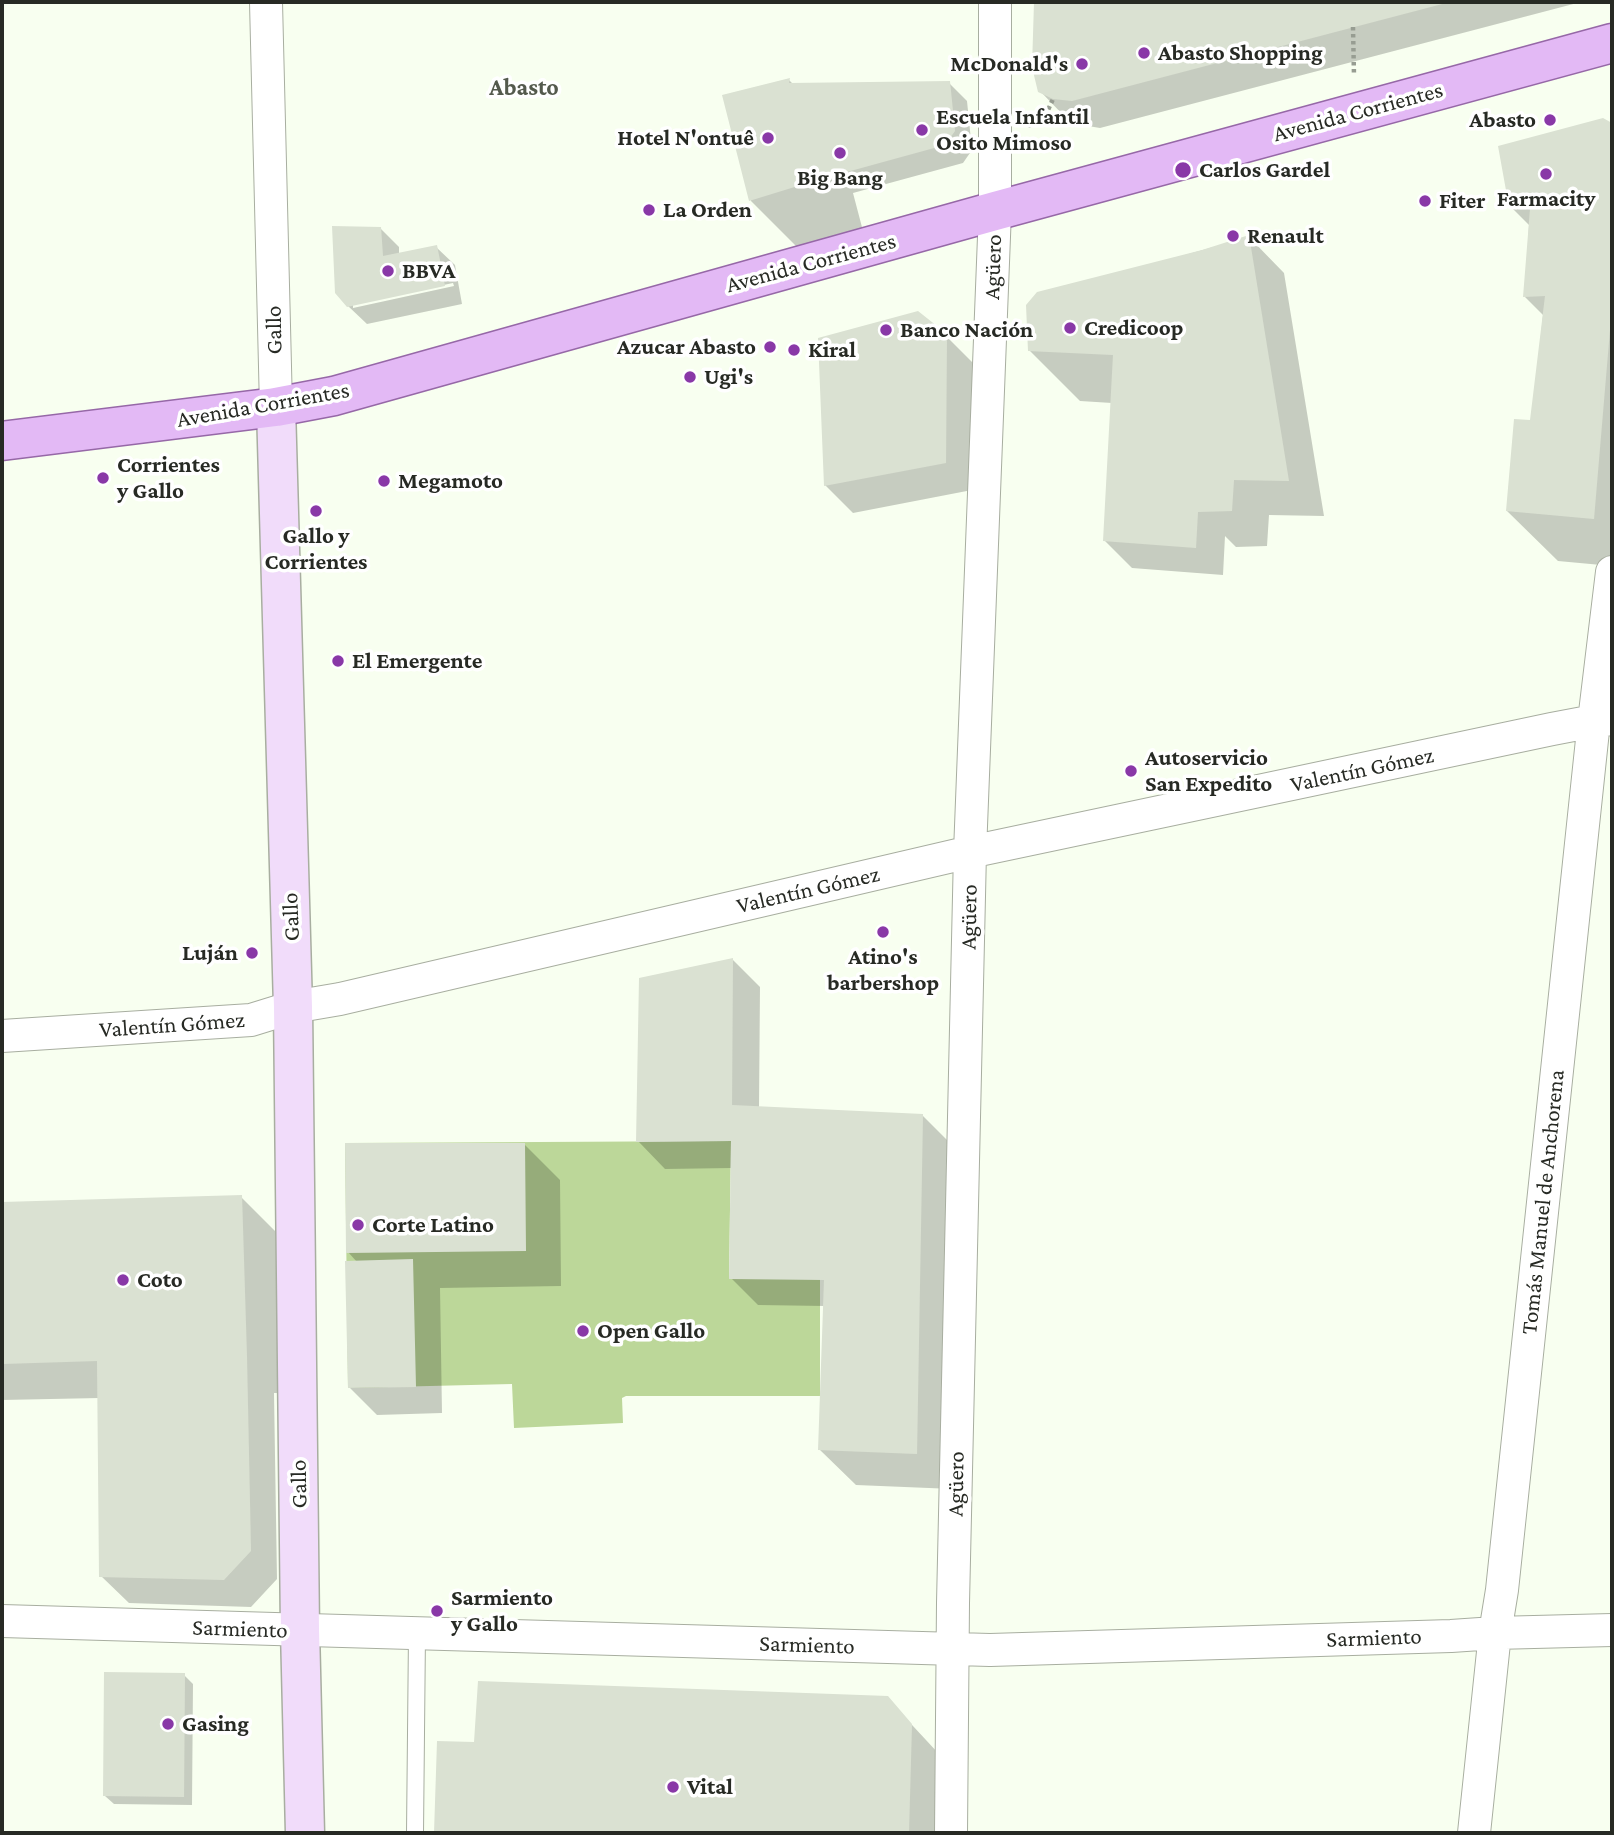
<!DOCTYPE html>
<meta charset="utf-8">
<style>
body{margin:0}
#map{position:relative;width:1614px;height:1835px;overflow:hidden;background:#f8fff0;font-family:"Crimson Pro",serif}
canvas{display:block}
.frame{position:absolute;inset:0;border:4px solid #272a24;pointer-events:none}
</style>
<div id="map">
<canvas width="1614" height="1835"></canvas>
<div class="frame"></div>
</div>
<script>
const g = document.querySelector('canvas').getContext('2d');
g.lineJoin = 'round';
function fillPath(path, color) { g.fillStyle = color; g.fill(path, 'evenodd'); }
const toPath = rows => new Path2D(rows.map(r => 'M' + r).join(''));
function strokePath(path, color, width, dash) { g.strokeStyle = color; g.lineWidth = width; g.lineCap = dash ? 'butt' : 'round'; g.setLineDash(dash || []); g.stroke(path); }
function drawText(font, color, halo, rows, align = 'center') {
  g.font = font + ' "Crimson Pro",serif'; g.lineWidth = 7; g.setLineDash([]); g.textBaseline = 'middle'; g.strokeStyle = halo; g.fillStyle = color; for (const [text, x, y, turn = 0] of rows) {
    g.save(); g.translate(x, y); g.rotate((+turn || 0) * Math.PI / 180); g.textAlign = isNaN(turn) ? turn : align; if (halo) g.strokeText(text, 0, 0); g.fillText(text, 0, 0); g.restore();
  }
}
const green = toPath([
 [731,1141,729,1278,820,1279,820,1396,626,1396,622,1398,623,1423,514,1428,512,1384,348,1388,345,1143]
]);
const shadow = toPath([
 [1035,2,1581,2,1100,128,1082,125,1067,119,1040,91,1034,67],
 [789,80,794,85,949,83,967,101,972,150,963,163,853,193,863,231,801,251,751,201,725,96],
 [1603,119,1612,125,1612,566,1558,561,1507,511,1532,422,1543,315,1525,297,1529,225,1510,206],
 [381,229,399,247,399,255,436,247,455,265,462,304,367,324,348,306],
 [453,283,454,286,353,308,353,304],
 [1249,237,1284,273,1324,516,1269,515,1267,546,1236,547,1225,536,1223,575,1132,568,1105,541,1112,403,1080,401,1030,351,1114,275],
 [945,335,973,363,972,490,853,513,825,485],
 [733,960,760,987,759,1109,923,1116,959,1152,953,1489,856,1485,820,1450,825,1306,758,1305,731,1278,732,1168,665,1169,638,1141],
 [524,1144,560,1180,561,1286,440,1288,442,1413,377,1415,349,1387,357,1262,348,1252],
 [241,1197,277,1233,282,1393,274,1393,277,1579,251,1607,129,1603,101,1576,100,1398,2,1400,2,1204],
 [184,1675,193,1684,192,1805,114,1804,105,1796],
 [887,1698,939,1754,937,1833,436,1833,438,1743,476,1744]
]);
const building = toPath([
 [1034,2,1446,2,1446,3,1072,101,1053,99,1038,92,1032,67],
 [790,78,789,83,950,81,955,131,945,145,814,181,749,201,722,95],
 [1603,118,1612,123,1612,306,1594,519,1506,511,1514,419,1530,420,1545,296,1523,297,1530,209,1509,207,1498,146],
 [332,226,381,227,383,256,437,245,445,286,347,307,335,293],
 [1249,235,1289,481,1234,480,1232,511,1198,512,1196,548,1103,541,1113,355,1028,351,1026,305,1037,292,1202,250],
 [918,311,947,334,946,463,824,486,818,338],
 [733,958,732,1105,923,1114,917,1454,818,1450,824,1280,729,1279,731,1141,636,1142,639,978],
 [345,1143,525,1143,526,1251,346,1253],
 [242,1195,247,1357,251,1551,224,1580,99,1577,97,1361,2,1364,2,1202],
 [413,1259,416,1387,348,1388,345,1261],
 [104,1672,185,1673,184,1797,103,1796],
 [478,1681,888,1696,912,1724,909,1833,434,1833,437,1741,474,1742]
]);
const path = toPath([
 [1353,27,1354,76],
 [1028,126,1044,119,1053,99]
]);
const lane = toPath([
 [415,1833,417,1633]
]);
const street = toPath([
 [266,2,276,407],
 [2,1036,251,1020,293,1007,340,999,970,852,1552,729,1594,721,1612,719],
 [2,1621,990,1650,1451,1636,1495,1633,1612,1630],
 [951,1833,953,1603,970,852,995,211,995,2],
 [1474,1833,1495,1633,1502,1590,1594,721,1612,572]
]);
const secondary = toPath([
 [276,407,293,1007,300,1630,305,1833]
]);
const primary = toPath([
 [2,441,276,407,334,396,995,211,1612,43]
]);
const markers = [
 [1144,53,7,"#8938a7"],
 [1082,64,7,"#8938a7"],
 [1550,120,7,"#8938a7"],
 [922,130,7,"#8938a7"],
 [768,138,7,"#8938a7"],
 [840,153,7,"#8938a7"],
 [1183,170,9,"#8938a7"],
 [1546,174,7,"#8938a7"],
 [1425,201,7,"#8938a7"],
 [649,210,7,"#8938a7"],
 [1233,236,7,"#8938a7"],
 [388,271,7,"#8938a7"],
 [1070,328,7,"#8938a7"],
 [886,330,7,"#8938a7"],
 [770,347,7,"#8938a7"],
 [794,350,7,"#8938a7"],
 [690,377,7,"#8938a7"],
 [103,478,7,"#8938a7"],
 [384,481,7,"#8938a7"],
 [316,511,7,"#8938a7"],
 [338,661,7,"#8938a7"],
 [1131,771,7,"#8938a7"],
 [883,932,7,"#8938a7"],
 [252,953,7,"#8938a7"],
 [358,1225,7,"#8938a7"],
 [123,1280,7,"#8938a7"],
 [583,1331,7,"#8938a7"],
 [437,1611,7,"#8938a7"],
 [168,1724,7,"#8938a7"],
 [673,1787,7,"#8938a7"]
];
const poiNames = [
 ["Abasto Shopping",1158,53],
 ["McDonald's",1068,64,"right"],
 ["Escuela Infantil",936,117],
 ["Osito Mimoso",936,143],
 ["Abasto",1536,120,"right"],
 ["Hotel N'ontuê",754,138,"right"],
 ["Carlos Gardel",1199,170],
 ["Big Bang",840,178,"center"],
 ["Farmacity",1546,199,"center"],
 ["Fiter",1439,201],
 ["La Orden",663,210],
 ["Renault",1247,236],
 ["BBVA",402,271],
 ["Credicoop",1084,328],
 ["Banco Nación",900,330],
 ["Azucar Abasto",756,347,"right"],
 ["Kiral",808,350],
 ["Ugi's",704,377],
 ["Corrientes",117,465],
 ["y Gallo",117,491],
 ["Megamoto",398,481],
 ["Gallo y",316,536,"center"],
 ["Corrientes",316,562,"center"],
 ["El Emergente",352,661],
 ["Autoservicio",1145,758],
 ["San Expedito",1145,784],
 ["Luján",238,953,"right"],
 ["Atino's",883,957,"center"],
 ["barbershop",883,983,"center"],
 ["Corte Latino",372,1225],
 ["Coto",137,1280],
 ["Open Gallo",597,1331],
 ["Sarmiento",451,1598],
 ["y Gallo",451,1624],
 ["Gasing",182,1724],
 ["Vital",687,1787]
];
const streetNames = [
 ["Avenida Corrientes",1358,112,-15],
 ["Avenida Corrientes",811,263,-15],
 ["Agüero",993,267,-88],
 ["Gallo",274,330,-91],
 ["Avenida Corrientes",263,405,-10],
 ["Valentín Gómez",1362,770,-12],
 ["Valentín Gómez",808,890,-13],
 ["Gallo",291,917,-92],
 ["Agüero",969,917,-89],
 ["Valentín Gómez",172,1025,-4],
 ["Tomás Manuel de Anchorena",1543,1202,-84],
 ["Gallo",299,1484,-91],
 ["Agüero",956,1484,-89],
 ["Sarmiento",240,1629,2],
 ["Sarmiento",1374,1638,-2],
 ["Sarmiento",807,1645,2]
];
const neighbourhoodNames = [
 ["Abasto",524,88]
];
fillPath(green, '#bcd799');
fillPath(shadow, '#0003');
fillPath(building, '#dae1d2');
strokePath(lane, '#a8aea0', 18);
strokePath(street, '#a8aea0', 34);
strokePath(secondary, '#a8aea0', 41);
strokePath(primary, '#9668a7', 41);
strokePath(path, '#979d92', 4.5, [3.5, 3.5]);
strokePath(lane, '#fff', 16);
strokePath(street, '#fff', 32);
strokePath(secondary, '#f1dcfa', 38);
strokePath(primary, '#e3b9f5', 38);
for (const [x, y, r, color] of markers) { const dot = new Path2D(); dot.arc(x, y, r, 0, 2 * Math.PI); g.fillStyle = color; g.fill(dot); strokePath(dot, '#fff', 2.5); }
drawText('bold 23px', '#272a24', '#fff', poiNames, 'left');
drawText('23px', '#272a24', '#fff', streetNames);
drawText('bold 24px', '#545a4d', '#fff', neighbourhoodNames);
</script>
